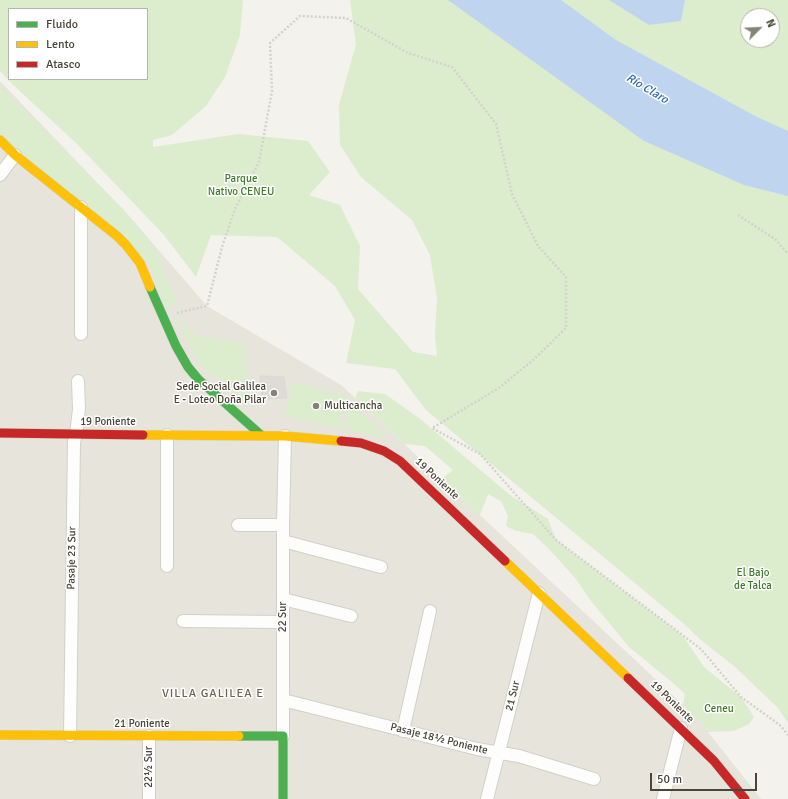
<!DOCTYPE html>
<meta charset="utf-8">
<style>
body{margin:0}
#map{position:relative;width:788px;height:799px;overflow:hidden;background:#f3f2ed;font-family:Signika,sans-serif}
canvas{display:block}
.legend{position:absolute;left:8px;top:8px;width:140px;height:72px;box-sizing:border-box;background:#fff;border:1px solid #b7b5af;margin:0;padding:5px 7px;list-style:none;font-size:12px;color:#4a4538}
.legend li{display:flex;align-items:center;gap:8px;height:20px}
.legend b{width:20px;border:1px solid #b7b5af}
.north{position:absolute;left:740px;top:8px;width:40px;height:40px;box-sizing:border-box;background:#fff;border:1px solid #b7b5af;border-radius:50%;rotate:66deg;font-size:11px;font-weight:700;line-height:16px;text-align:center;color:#4a4538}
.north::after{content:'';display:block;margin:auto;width:14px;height:18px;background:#858277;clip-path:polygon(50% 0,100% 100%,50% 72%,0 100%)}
.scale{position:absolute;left:650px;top:773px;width:107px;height:18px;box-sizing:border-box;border:2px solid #4a4538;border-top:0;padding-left:5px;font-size:12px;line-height:14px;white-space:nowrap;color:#4a4538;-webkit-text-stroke:3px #fff;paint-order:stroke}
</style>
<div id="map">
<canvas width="788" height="799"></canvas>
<ul class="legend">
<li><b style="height:5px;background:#4caf50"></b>Fluido</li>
<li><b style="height:5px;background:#ffc107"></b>Lento</li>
<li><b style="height:5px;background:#c62828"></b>Atasco</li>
</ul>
<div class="north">N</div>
<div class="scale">50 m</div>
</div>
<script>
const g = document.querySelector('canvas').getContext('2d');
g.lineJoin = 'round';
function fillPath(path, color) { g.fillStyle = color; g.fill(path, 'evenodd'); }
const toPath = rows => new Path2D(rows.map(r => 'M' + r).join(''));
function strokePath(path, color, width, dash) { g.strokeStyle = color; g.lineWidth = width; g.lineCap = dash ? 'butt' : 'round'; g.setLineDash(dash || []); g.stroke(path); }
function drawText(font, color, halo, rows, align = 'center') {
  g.font = font + ' Signika,sans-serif'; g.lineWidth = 3; g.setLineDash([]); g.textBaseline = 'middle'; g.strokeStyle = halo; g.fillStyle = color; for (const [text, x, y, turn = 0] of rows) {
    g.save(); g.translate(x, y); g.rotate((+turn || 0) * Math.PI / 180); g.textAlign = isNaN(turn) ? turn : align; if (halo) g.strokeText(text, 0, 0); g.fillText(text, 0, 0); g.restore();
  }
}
const residential = toPath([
 [0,81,129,216,207,306,341,385,697,718,761,799,0,799]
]);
const green = toPath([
 [0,0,243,0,240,35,225,77,206,106,172,135,153,140,153,147,238,134,308,141,330,172,309,195,340,205,360,246,358,289,413,352,437,356,435,336,437,299,430,255,412,220,361,177,340,145,339,105,356,44,350,0,788,0,788,723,778,708,734,666,702,641,683,623,426,410,395,369,346,363,355,320,335,286,277,237,211,235,196,277,164,235,76,143,12,84,0,71],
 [9,9,147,9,147,79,9,79],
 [748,16,772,16,772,40,748,40],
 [0,85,124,210,149,239,159,258,176,301,172,306,166,306,149,264,0,135],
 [174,314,195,336,244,342,252,408,200,365],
 [293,382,347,396,339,429,284,415],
 [358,391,385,394,419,418,510,495,548,519,556,540,683,636,704,667,741,697,754,717,749,724,734,731,708,732,697,718,683,705,685,694,673,683,629,647,591,601,576,579,549,549,533,534,516,531,506,526,508,516,501,501,488,494,480,515,442,479,453,470,425,446,404,444,355,398],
 [349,401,388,439,344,429]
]);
const water = toPath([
 [448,0,561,0,616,40,757,117,788,131,788,196,744,185,644,141],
 [609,0,685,0,681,21,649,25]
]);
const building = toPath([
 [260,376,284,377,287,398,262,399,260,376]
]);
const path = toPath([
 [738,215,775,239,788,254],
 [177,313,207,306,222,247,235,209,259,162,272,91,270,43,300,16,346,18,408,53,452,67,496,124,512,194,538,246,566,277,566,328,533,360,499,388,432,428,480,454,556,540,701,649,741,697,781,726,788,735]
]);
const street = toPath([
 [0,175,15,155],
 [81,207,81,334],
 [167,435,167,566],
 [238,525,283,525],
 [283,541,381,567],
 [283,599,351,616],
 [183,621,283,622],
 [283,700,477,749,519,756,594,779],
 [403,731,430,611],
 [70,736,74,442,76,434,79,409,78,381],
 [283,736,283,525,285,436],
 [149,799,149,736],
 [487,799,539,593],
 [663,799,681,728]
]);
const fast = toPath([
 [150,287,176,346,188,367,198,379,261,435],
 [239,736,283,736,283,799]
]);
const slow = toPath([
 [0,140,15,155,117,236,126,245,140,263,150,287],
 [143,435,285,436,341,441],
 [505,561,628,678],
 [0,735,239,736]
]);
const jam = toPath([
 [0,433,143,435],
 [341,441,361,443,384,451,400,461,505,561],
 [628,678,714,761,745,799]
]);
const markers = [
 [274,393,4,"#858277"],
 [316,406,4,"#858277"]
];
const parkNames = [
 ["Parque",241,179],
 ["Nativo CENEU",241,192],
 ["El Bajo",753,573],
 ["de Talca",753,586],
 ["Ceneu",719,709]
];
const poiNames = [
 ["Sede Social Galilea",266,387],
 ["E - Loteo Doña Pilar",266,400],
 ["Multicancha",324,406,"left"]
];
const streetNames = [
 ["19 Poniente",108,422],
 ["19 Poniente",437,479,43],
 ["Pasaje 23 Sur",72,558,-89],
 ["22 Sur",283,617,-90],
 ["21 Sur",513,696,-76],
 ["19 Poniente",672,702,44],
 ["21 Poniente",142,724],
 ["Pasaje 18½ Poniente",439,739,14],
 ["22½ Sur",149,767,-90]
];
const waterNames = [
 ["Río Claro",647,89,31]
];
const neighbourhoodNames = [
 ["VILLA GALILEA E",213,694]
];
fillPath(residential, '#e7e4db');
fillPath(green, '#dcedce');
fillPath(water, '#bfd5ef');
fillPath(building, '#dddbd5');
strokePath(building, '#dbd9d3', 1);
strokePath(street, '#d1d0cb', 14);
strokePath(fast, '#d2d0c4', 10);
strokePath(slow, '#d2d0c4', 10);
strokePath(jam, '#d2d0c4', 10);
strokePath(path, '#d3d2cb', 2.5, [2, 2]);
strokePath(street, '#fdfdfc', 12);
strokePath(fast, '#4caf50', 9);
strokePath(slow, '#ffc107', 9);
strokePath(jam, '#c62828', 9);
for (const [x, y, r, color] of markers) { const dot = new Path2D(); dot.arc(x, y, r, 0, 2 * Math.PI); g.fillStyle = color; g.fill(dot); strokePath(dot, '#fff', 1.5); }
drawText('11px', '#3e7c2b', '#fff', parkNames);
drawText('11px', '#4a4538', '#fff', poiNames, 'right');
drawText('11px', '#4a4538', '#fff', streetNames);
drawText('italic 12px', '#316ab6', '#fff', waterNames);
g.letterSpacing = '1px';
drawText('12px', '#6c6550', '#fff', neighbourhoodNames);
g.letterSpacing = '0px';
</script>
